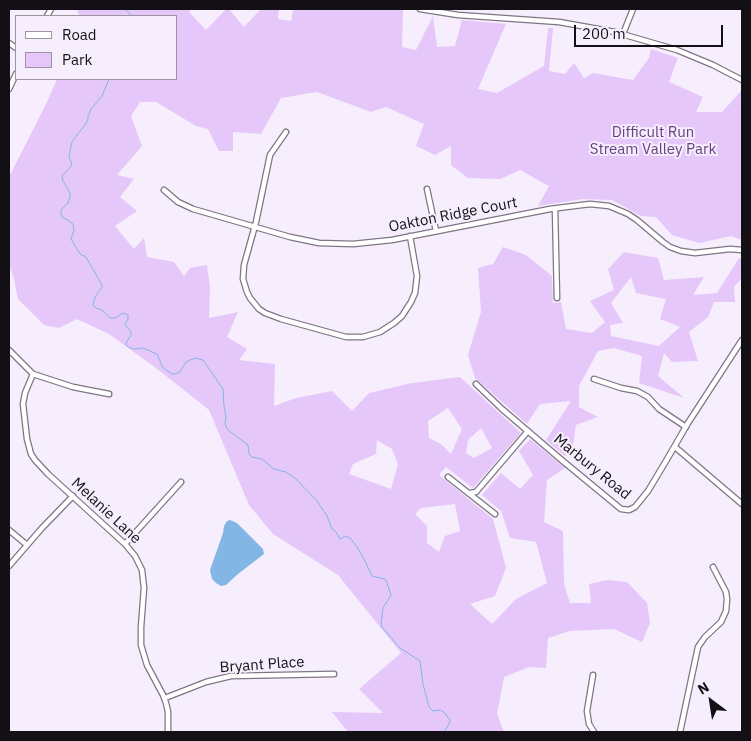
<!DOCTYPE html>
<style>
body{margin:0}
#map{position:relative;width:751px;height:741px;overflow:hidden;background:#f7eefd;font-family:"IBM Plex Sans",sans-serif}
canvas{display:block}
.frame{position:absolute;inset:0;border:10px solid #131015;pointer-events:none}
.legend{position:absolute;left:15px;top:15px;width:162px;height:65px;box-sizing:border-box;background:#f7eefd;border:1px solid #9c95a0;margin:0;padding:6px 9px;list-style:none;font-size:15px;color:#131015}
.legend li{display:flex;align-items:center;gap:10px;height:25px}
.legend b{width:25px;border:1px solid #9c95a0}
.north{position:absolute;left:686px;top:676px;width:50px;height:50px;-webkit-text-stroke:4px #f7eefd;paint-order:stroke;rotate:329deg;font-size:14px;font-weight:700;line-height:20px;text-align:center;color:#131015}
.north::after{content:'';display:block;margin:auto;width:18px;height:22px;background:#131015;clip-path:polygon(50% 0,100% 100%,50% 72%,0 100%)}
.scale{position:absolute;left:574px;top:25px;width:149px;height:22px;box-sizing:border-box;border:2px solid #131015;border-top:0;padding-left:6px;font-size:15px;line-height:18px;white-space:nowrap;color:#131015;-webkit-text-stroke:4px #f7eefd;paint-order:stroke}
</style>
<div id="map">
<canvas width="751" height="741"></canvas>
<div class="frame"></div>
<ul class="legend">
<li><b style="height:6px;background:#fff"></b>Road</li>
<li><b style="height:14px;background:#e5c7fa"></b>Park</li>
</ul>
<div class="north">N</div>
<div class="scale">200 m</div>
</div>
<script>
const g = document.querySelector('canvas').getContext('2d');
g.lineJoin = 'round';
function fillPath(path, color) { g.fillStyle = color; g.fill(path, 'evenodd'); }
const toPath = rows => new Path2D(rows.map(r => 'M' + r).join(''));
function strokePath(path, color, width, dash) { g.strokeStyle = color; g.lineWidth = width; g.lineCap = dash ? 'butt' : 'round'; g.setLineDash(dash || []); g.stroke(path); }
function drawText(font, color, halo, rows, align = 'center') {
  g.font = font + ' "IBM Plex Sans",sans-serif'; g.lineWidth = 4; g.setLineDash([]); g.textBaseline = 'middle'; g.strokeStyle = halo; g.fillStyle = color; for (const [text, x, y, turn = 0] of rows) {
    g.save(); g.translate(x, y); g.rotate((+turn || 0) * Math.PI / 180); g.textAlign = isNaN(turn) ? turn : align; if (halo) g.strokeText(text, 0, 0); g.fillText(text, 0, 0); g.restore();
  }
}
const green = toPath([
 [77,9,190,9,190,13,206,30,226,9,229,9,244,27,261,9,279,9,278,19,291,21,293,9,396,9,403,10,402,47,416,50,433,16,437,47,455,46,462,20,506,24,478,89,497,93,544,66,548,28,553,28,549,71,565,74,574,63,584,78,593,73,633,80,649,58,651,49,678,58,669,82,703,97,696,112,722,112,742,90,742,240,731,236,699,243,672,235,656,217,641,216,612,200,583,199,538,206,549,186,520,170,500,179,468,178,451,165,451,146,435,155,416,146,424,124,386,107,371,112,317,92,281,98,261,134,233,132,233,151,219,151,208,129,196,126,156,102,140,102,131,116,142,146,117,175,134,179,120,197,137,211,115,226,134,249,144,238,147,257,174,262,184,276,190,268,207,265,210,287,209,318,238,312,227,337,247,349,239,360,275,364,274,406,296,398,332,391,352,411,369,393,412,383,460,377,521,433,473,488,446,467,439,475,493,519,506,568,495,596,470,604,492,624,516,599,547,583,536,542,510,538,501,511,482,495,501,473,520,489,533,475,519,451,530,439,565,468,547,480,544,522,563,531,564,584,570,603,591,603,589,584,607,580,627,582,647,603,650,623,642,642,614,629,570,631,548,638,546,668,529,667,504,677,497,714,504,732,348,732,332,712,383,713,359,689,401,653,338,575,273,534,249,505,209,410,156,368,109,334,77,319,59,328,44,325,18,299,14,279,9,264,9,177,47,102,57,79,176,79,176,16,79,16],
 [448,408,462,429,451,454,441,444,429,438,428,421],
 [481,428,492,448,474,458,466,453,468,440],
 [377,440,392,449,398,464,391,489,349,474,353,464,376,454],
 [455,504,460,531,445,536,439,552,427,543,427,526,415,514,421,508],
 [503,247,526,255,552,276,553,303,561,302,566,329,592,333,605,322,590,301,614,290,608,269,624,252,658,258,664,280,704,277,693,295,717,293,739,258,742,259,742,278,734,287,735,302,714,302,708,317,689,332,698,361,672,362,664,353,658,376,684,398,639,383,642,356,614,348,598,351,579,386,579,407,598,417,576,425,573,446,565,456,546,440,571,401,540,404,527,424,475,378,468,355,481,312,478,268,493,264],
 [631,277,636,293,666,299,660,319,680,327,659,346,611,336,610,325,623,323,611,303]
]);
const water = toPath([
 [230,520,237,523,263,549,264,554,238,574,226,585,221,586,216,583,212,579,210,570,223,533,224,526,227,521]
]);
const stream = toPath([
 [125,9,132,16],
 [109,79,102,96,91,109,88,116,88,119,85,125,76,136,72,142,69,156,72,165,62,176,63,181,70,193,70,197,68,203,61,210,61,215,63,218,68,220,73,224,74,230,71,239,80,254,86,257,102,285,102,287,95,297,93,305,96,308,102,310,110,318,115,318,123,313,128,315,128,319,125,324,131,332,131,335,126,343,126,345,130,348,134,349,143,348,157,354,163,368,172,374,175,374,180,372,186,362,190,360,195,358,203,360,223,389,224,406,226,416,225,424,228,430,248,445,249,454,252,457,262,459,274,469,286,472,296,479,317,501,327,516,332,529,336,532,340,539,346,536,350,538,357,547,364,559,371,574,372,576,385,579,386,580,391,595,383,608,381,624,382,627,400,648,420,661,423,684,429,707,433,711,440,710,444,712,450,720,449,724,444,732]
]);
const minor = toPath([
 [420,9,458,15,559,22,615,32,677,50,713,65,742,80],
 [47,16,51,9],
 [623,34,633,9],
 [9,43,16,48],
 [9,89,16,74],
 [286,132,270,155,256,222,244,265,243,279,247,292,250,298,259,309,265,313,281,319,346,337,363,337,380,332,394,323,402,316,411,302,415,293,417,276,410,236],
 [427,189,436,231],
 [164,190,178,202,193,209,290,237,319,243,353,244,392,240,550,209,590,204,609,206,628,214,637,220,663,242,670,247,681,251,695,253,730,249,742,250],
 [555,209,557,298],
 [9,350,33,374,73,387,109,394],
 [33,374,25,393,23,404,27,439,31,454,35,460,48,474,125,544,135,556,142,570,144,588,141,627,141,645,147,665,163,695,166,703,168,712,168,732],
 [594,379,621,388,637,391,648,397,659,409,686,427],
 [476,384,502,409,564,462,621,509,629,510,635,507,648,491,666,461,688,423,742,340],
 [675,447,742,504],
 [448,477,495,514],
 [470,493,476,492,528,431],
 [9,530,27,545],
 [125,544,181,482],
 [9,566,42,528,73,496],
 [593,675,587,711,589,724,594,732],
 [165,698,206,682,231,676,334,674],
 [680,732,698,647,705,637,721,622,726,611,727,599,726,592,713,567]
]);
const parkNames = [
 ["Difficult Run",653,133],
 ["Stream Valley Park",653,150]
];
const streetNames = [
 ["Oakton Ridge Court",453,215,-11],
 ["Marbury Road",592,467,39],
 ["Melanie Lane",106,511,43],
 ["Bryant Place",262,665,-4]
];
fillPath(green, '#e5c7fa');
fillPath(water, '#83b6e5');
strokePath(stream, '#83b6e5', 1);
strokePath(minor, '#7d7683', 7);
strokePath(minor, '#fff', 4.5);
drawText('15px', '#683e82', '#f7eefd', parkNames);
drawText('15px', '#131015', '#f7eefd', streetNames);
</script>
